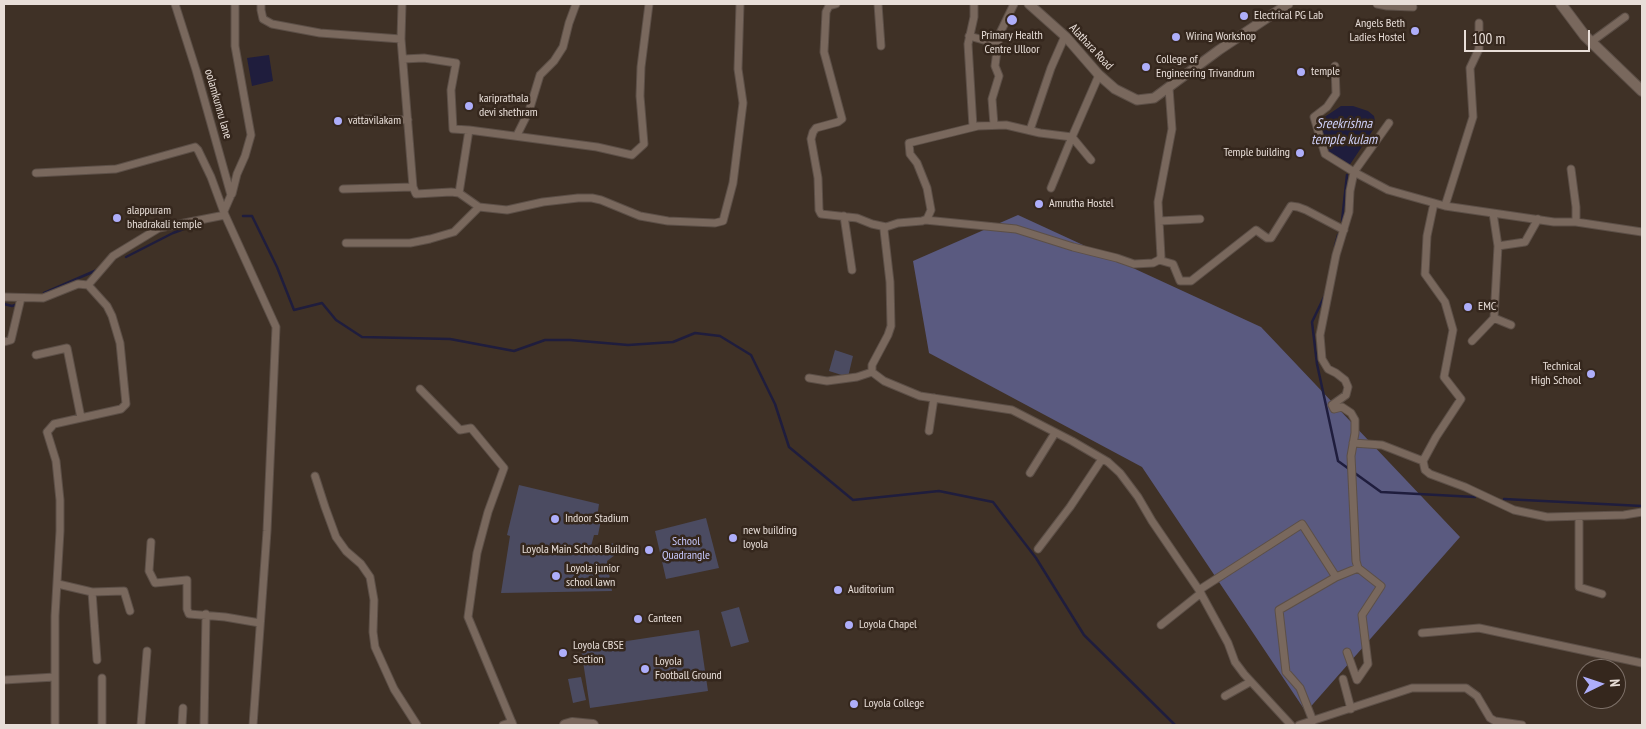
<!DOCTYPE html>
<style>
body{margin:0}
#map{position:relative;width:1646px;height:729px;overflow:hidden;background:#3f3126;font-family:"PT Sans Narrow",sans-serif}
canvas{display:block}
.frame{position:absolute;inset:0;border:5px solid #e8ded8;pointer-events:none}
.north{position:absolute;left:1576px;top:659px;width:50px;height:50px;box-sizing:border-box;background:#35271d;border:1px solid #7d7068;border-radius:50%;rotate:86deg;font-size:14px;font-weight:700;line-height:20px;text-align:center;color:#e8ded8}
.north::after{content:'';display:block;margin:auto;width:18px;height:22px;background:#aeaefa;clip-path:polygon(50% 0,100% 100%,50% 72%,0 100%)}
.scale{position:absolute;left:1464px;top:30px;width:126px;height:22px;box-sizing:border-box;border:2px solid #e8ded8;border-top:0;padding-left:6px;font-size:15px;line-height:18px;white-space:nowrap;color:#e8ded8;-webkit-text-stroke:4px #35271d;paint-order:stroke}
</style>
<div id="map">
<canvas width="1646" height="729"></canvas>
<div class="frame"></div>
<div class="north">N</div>
<div class="scale">100 m</div>
</div>
<script>
const g = document.querySelector('canvas').getContext('2d');
g.lineJoin = 'round';
function fillPath(path, color) { g.fillStyle = color; g.fill(path, 'evenodd'); }
const toPath = rows => new Path2D(rows.map(r => 'M' + r).join(''));
function strokePath(path, color, width, dash) { g.strokeStyle = color; g.lineWidth = width; g.lineCap = dash ? 'butt' : 'round'; g.setLineDash(dash || []); g.stroke(path); }
function drawText(font, color, halo, rows, align = 'center') {
  g.font = font + ' "PT Sans Narrow",sans-serif'; g.lineWidth = 5; g.setLineDash([]); g.textBaseline = 'middle'; g.strokeStyle = halo; g.fillStyle = color; for (const [text, x, y, turn = 0] of rows) {
    g.save(); g.translate(x, y); g.rotate((+turn || 0) * Math.PI / 180); g.textAlign = isNaN(turn) ? turn : align; if (halo) g.strokeText(text, 0, 0); g.fillText(text, 0, 0); g.restore();
  }
}
const green = toPath([
 [835,350,853,356,848,377,829,371],
 [519,485,599,504,597,518,601,520,598,535,594,535,589,554,613,543,615,555,607,561,612,591,501,593,510,536,507,535],
 [706,518,719,568,666,579,655,531],
 [739,607,749,642,731,647,721,612],
 [699,630,708,691,590,708,581,648],
 [581,677,586,700,573,703,568,679]
]);
const forest = toPath([
 [1018,215,1261,327,1460,537,1306,712,1142,467,929,353,913,261]
]);
const water = toPath([
 [269,55,273,81,252,86,247,58],
 [1341,106,1353,106,1368,111,1374,116,1375,121,1373,130,1349,166,1336,162,1316,133,1317,122]
]);
const stream = toPath([
 [243,216,252,216,277,267,294,310,322,303,336,320,362,337,450,339,514,351,545,340,570,340,628,345,673,342,695,333,720,336,751,355,775,404,789,447,853,500,939,491,993,502,1036,558,1084,635,1175,725],
 [1342,221,1347,175],
 [1335,246,1338,235],
 [126,257,173,233,200,223],
 [44,293,97,270],
 [1325,295,1312,322,1317,364,1338,461,1381,492,1475,497],
 [4,304,12,306,18,304],
 [1504,499,1642,506]
]);
const minor = toPath([
 [175,4,196,70,231,195,224,211],
 [261,4,261,10,263,19,272,24,320,33,401,39],
 [836,4,829,6,826,12,824,52,842,119,838,122,816,128,813,132,811,139,818,178,819,210,821,214,857,218,872,224,886,227],
 [878,4,881,46],
 [1377,4,1387,6,1413,7],
 [969,36,998,44],
 [1591,42,1625,17],
 [403,59,424,58,456,63,451,90,453,129,469,130],
 [1335,66,1336,94,1327,107,1314,117,1325,154,1354,172,1388,190,1445,206,1554,222,1576,222,1642,232],
 [357,119,408,120],
 [994,125,992,99,999,76,995,66,999,35,1014,4],
 [973,127,968,44,974,17,974,4],
 [1030,130,1051,68,1065,36],
 [517,135,529,111,540,75,554,61,563,47,569,23,576,4],
 [1571,169,1576,207,1576,222],
 [36,173,116,169,195,147,198,150,211,177,225,215],
 [413,187,416,194,451,192,459,193,479,207,507,210,543,202,578,198,592,198,601,200,640,216,668,221,715,223,723,221,733,183,743,103,738,69,740,4],
 [1051,188,1072,137,1091,160],
 [343,189,413,187,401,39,402,4],
 [459,193,469,130,597,147,632,155,644,144,640,96,641,67,649,4],
 [232,194,237,174,245,156,251,135,235,46,235,4],
 [1434,203,1427,236,1425,274,1445,302,1453,330,1444,377,1461,399,1436,437,1423,461,1425,470,1430,474,1465,487,1514,510,1547,517,1624,515,1642,512],
 [1445,206,1473,117,1470,68,1479,49,1479,23],
 [844,216,852,270],
 [925,220,1016,229,1073,247,1117,258,1134,264,1153,263,1159,260,1161,257,1158,202,1172,129,1169,88],
 [1159,221,1200,219],
 [346,243,410,243,430,239,454,232,479,207],
 [1498,246,1525,242,1538,219],
 [1159,260,1173,264,1180,281,1191,281,1256,230,1267,238,1271,238,1291,206,1298,207,1306,210,1344,230],
 [4,297,43,298,78,284,88,285],
 [1494,318,1511,325],
 [1472,341,1494,318,1498,246,1493,213],
 [4,342,11,340,21,298],
 [36,355,67,348,81,418],
 [872,372,884,381,920,396,1012,410,1072,441,1108,462,1120,473,1138,497,1152,521,1199,590,1228,643,1235,662,1244,674,1291,725],
 [872,372,872,365,888,335,891,326,890,282,884,230,886,227,898,223,922,221,927,219,931,210,927,188,917,163,910,154,909,143,978,126,1006,125,1040,133,1072,137,1099,75],
 [809,378,827,381,857,377,872,372],
 [420,389,460,430,471,428,504,468,488,512,477,553,468,617,513,725],
 [929,431,934,398],
 [1353,443,1382,445,1423,461],
 [1030,473,1055,433],
 [315,476,325,507,336,537,346,551,361,564,370,577,374,600,373,632,375,647,394,689,417,725],
 [1579,517,1579,587,1602,594],
 [151,542,149,571,155,583,187,580,187,609,189,614,225,617,260,623],
 [1038,549,1070,507,1102,459],
 [58,584,92,592,124,591,130,611],
 [1199,590,1302,524,1336,577],
 [92,592,97,660],
 [1161,625,1201,593],
 [1422,633,1479,628,1642,663],
 [1347,652,1357,680,1368,664,1362,615,1381,586,1358,568,1356,561,1351,456,1355,433,1355,420,1351,413,1342,407,1334,409,1332,405,1346,395,1348,387,1345,380,1336,373,1328,369,1322,359,1320,335,1336,255,1349,212,1350,191,1354,172,1389,123],
 [102,678,102,725],
 [1343,679,1351,709],
 [4,680,55,677],
 [1225,696,1250,682],
 [1313,721,1300,688,1286,672,1279,610,1336,577,1358,568],
 [55,725,55,616,60,531,60,500,56,461,47,432,54,424,121,409,126,404,120,343,112,316,107,306,88,285,113,256,159,228,225,215,276,327,267,531,253,725],
 [141,725,147,651],
 [182,725,183,708],
 [204,725,206,614],
 [503,725,512,722],
 [1299,725,1412,688,1466,688,1477,696,1490,718,1495,721,1522,725]
]);
const tertiary = toPath([
 [1029,4,1066,37,1099,75,1115,89,1137,100,1154,98,1219,50,1288,4]
]);
const secondary = toPath([
 [1561,4,1585,36,1642,91],
 [565,725,572,723,593,725]
]);
const markers = [
 [1244,16,5,"#aeaefa"],
 [1012,20,6,"#aeaefa"],
 [1415,31,5,"#aeaefa"],
 [1176,37,5,"#aeaefa"],
 [1146,67,5,"#aeaefa"],
 [1301,72,5,"#aeaefa"],
 [469,106,5,"#aeaefa"],
 [338,121,5,"#aeaefa"],
 [1300,153,5,"#aeaefa"],
 [1039,204,5,"#aeaefa"],
 [117,218,5,"#aeaefa"],
 [1468,307,5,"#aeaefa"],
 [1591,374,5,"#aeaefa"],
 [555,519,5,"#aeaefa"],
 [733,538,5,"#aeaefa"],
 [649,550,5,"#aeaefa"],
 [556,576,5,"#aeaefa"],
 [838,590,5,"#aeaefa"],
 [638,619,5,"#aeaefa"],
 [849,625,5,"#aeaefa"],
 [563,653,5,"#aeaefa"],
 [645,669,5,"#aeaefa"],
 [854,704,5,"#aeaefa"]
];
const poiNames = [
 ["Electrical PG Lab",1254,16],
 ["Angels Beth",1405,24,"right"],
 ["Ladies Hostel",1405,38,"right"],
 ["Primary Health",1012,36,"center"],
 ["Centre Ulloor",1012,50,"center"],
 ["Wiring Workshop",1186,37],
 ["College of",1156,60],
 ["Engineering Trivandrum",1156,74],
 ["temple",1311,72],
 ["kariprathala",479,99],
 ["devi shethram",479,113],
 ["vattavilakam",348,121],
 ["Temple building",1290,153,"right"],
 ["Amrutha Hostel",1049,204],
 ["alappuram",127,211],
 ["bhadrakali temple",127,225],
 ["EMC",1478,307],
 ["Technical",1581,367,"right"],
 ["High School",1581,381,"right"],
 ["Indoor Stadium",565,519],
 ["new building",743,531],
 ["loyola",743,545],
 ["Loyola Main School Building",639,550,"right"],
 ["Loyola junior",566,569],
 ["school lawn",566,583],
 ["Auditorium",848,590],
 ["Canteen",648,619],
 ["Loyola Chapel",859,625],
 ["Loyola CBSE",573,646],
 ["Section",573,660],
 ["Loyola",655,662],
 ["Football Ground",655,676],
 ["Loyola College",864,704]
];
const streetNames = [
 ["Alathara Road",1091,47,47],
 ["oolamkunnu lane",218,104,74]
];
const parkNames = [
 ["School",686,542],
 ["Quadrangle",686,556]
];
const waterNames = [
 ["Sreekrishna",1344,124],
 ["temple kulam",1344,140]
];
fillPath(green, '#4b4b61');
fillPath(forest, '#5a5a80');
fillPath(water, '#1f1d3d');
strokePath(stream, '#1f1d3d', 2.5);
strokePath(minor, '#5c4f47', 9);
strokePath(tertiary, '#5c4f47', 11);
strokePath(secondary, '#5c4f47', 12);
strokePath(minor, '#79685d', 7);
strokePath(tertiary, '#79685d', 9);
strokePath(secondary, '#79685d', 10);
for (const [x, y, r, color] of markers) { const dot = new Path2D(); dot.arc(x, y, r, 0, 2 * Math.PI); g.fillStyle = color; g.fill(dot); strokePath(dot, '#35271d', 2); }
drawText('12px', '#e8ded8', '#35271d', poiNames, 'left');
drawText('12px', '#e8ded8', '#35271d', streetNames);
drawText('12px', '#c6c7fb', '#35271d', parkNames);
drawText('italic 14px', '#cdcef5', '#35271d', waterNames);
</script>
